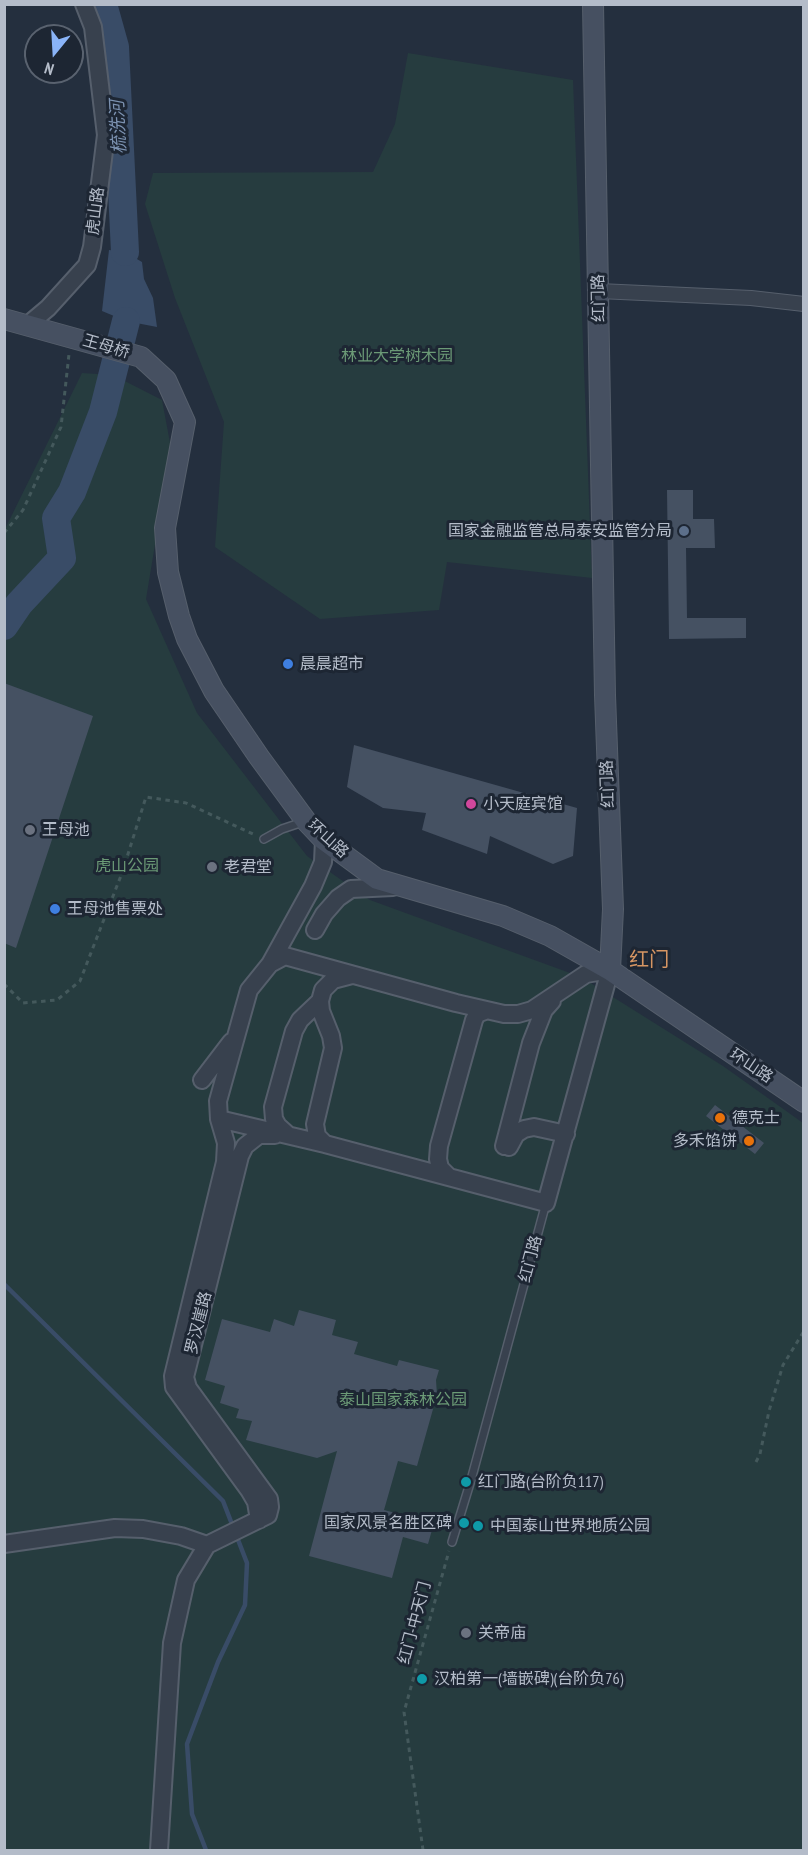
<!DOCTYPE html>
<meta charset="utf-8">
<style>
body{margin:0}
#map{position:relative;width:808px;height:1855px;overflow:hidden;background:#242f3e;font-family:"PT Sans Narrow",sans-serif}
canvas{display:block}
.frame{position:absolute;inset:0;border:6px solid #b4bcc9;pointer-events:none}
.north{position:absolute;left:24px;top:24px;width:60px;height:60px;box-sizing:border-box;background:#1d2633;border:2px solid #59626f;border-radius:50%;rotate:198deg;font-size:16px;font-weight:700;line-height:24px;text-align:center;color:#b4bcc9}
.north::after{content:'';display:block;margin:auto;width:21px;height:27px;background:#8ab4f8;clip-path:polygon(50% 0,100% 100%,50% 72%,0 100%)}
</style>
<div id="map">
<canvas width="808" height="1855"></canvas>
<div class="frame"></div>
<div class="north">N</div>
</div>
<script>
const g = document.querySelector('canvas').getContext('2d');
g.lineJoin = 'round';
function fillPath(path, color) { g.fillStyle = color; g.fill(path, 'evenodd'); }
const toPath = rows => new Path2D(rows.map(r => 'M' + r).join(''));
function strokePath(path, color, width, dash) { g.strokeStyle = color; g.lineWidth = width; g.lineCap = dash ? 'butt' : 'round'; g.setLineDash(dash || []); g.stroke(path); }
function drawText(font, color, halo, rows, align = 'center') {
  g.font = font + ' "PT Sans Narrow","Noto Sans SC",sans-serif'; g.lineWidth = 6; g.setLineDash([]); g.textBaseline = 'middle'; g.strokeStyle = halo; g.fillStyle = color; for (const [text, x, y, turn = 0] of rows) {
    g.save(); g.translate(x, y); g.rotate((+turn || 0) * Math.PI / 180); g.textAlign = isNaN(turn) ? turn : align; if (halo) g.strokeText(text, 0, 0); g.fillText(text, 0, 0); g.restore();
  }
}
const green = toPath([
 [408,53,573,80,592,578,447,562,439,610,320,619,215,547,224,422,175,298,145,204,153,173,373,172,395,124],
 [82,373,113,375,162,400,171,448,146,599,197,713,307,856,370,900,581,977,723,1066,803,1123,803,1850,4,1850,5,529]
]);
const water = toPath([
 [109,250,125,252,142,262,144,279,153,298,157,327,126,321,102,311]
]);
const stream = toPath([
 [4,1284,223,1501,247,1563,245,1605,218,1662,187,1744,192,1814,206,1850]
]);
const river = toPath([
 [103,4,115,47,125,252],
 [4,626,19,604,62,558,56,518,72,492,103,412,126,321]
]);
const building = toPath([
 [667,490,693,490,693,519,714,519,715,548,686,548,687,618,746,618,746,638,669,639],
 [4,683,93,716,16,948,4,943],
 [354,745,577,808,573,856,553,864,490,836,487,854,422,830,426,813,383,808,347,787],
 [715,1105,764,1143,755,1154,706,1116],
 [299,1310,336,1320,332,1335,358,1342,354,1354,397,1366,399,1360,439,1370,436,1380,437,1395,417,1466,398,1461,384,1510,434,1523,428,1544,403,1537,392,1578,309,1556,337,1451,317,1458,246,1440,252,1421,236,1418,239,1409,220,1403,225,1386,205,1380,222,1319,270,1332,274,1319,294,1326]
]);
const path = toPath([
 [4,533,23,510,61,427,69,354],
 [4,984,23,1003,57,1000,80,981,122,873,146,797,186,803,255,835],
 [756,1462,760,1454,769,1411,783,1365,804,1331],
 [423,1850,404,1712,449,1551]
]);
const service = toPath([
 [264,839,282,829,303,822],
 [452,1542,471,1480,546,1203]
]);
const minor = toPath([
 [599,291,751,298,804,304]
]);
const tertiary = toPath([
 [29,324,48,308,87,265,92,247,106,135,93,27,84,4],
 [315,930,324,914,338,898,351,889,393,887],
 [270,964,285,956,456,1003,504,1014,518,1014,532,1010,586,974,610,970,546,1203,325,1144,219,1119,218,1101,249,990,270,964,313,886,323,862,324,840],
 [202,1080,231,1042],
 [219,1119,226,1143,225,1162,173,1376,174,1387,249,1490,256,1502,259,1520],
 [288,1135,278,1126,274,1119,273,1107,294,1031,300,1020,320,1001],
 [325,1144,317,1136,315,1124,333,1048,331,1036,321,1011,320,1001,323,990,333,980,352,975],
 [504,1146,531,1043,544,1010,552,1001],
 [509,1147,516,1134,524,1129,534,1127,566,1134],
 [449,1177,440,1168,438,1159,439,1146,474,1020,477,1014,485,1011],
 [4,1544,115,1528,143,1529,181,1536,207,1545],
 [159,1850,172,1643,186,1580,207,1545,268,1515,270,1507,269,1499,188,1388,185,1377,240,1156,245,1146,259,1135,275,1135]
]);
const secondary = toPath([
 [593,4,605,695,613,909,610,970],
 [4,319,141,357,166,380,185,422,165,528,168,572,179,616,187,639,214,691,259,757,306,821,324,840,377,879,503,916,550,936,610,970,804,1102]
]);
const markers = [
 [684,531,6,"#5c6f8a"],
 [288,664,6,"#3f7fe0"],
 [471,804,6,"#d1479c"],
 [30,830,6,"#6b7280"],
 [212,867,6,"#6b7280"],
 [55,909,6,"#3f7fe0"],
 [720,1118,6,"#e8710a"],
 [749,1141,6,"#e8710a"],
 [466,1482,6,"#0f9aa8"],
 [464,1523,6,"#0f9aa8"],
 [478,1526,6,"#0f9aa8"],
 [466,1633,6,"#6b7280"],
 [422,1679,6,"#0f9aa8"]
];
const streetNames = [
 ["虎山路",96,211,-83],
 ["红门路",599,298,-91],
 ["王母桥",106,347,16],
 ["红门路",608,784,-92],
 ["环山路",328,839,42],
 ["环山路",751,1066,34],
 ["红门路",531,1259,-75],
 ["罗汉崖路",199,1323,-76],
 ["红门-中天门",415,1623,-75]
];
const parkNames = [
 ["林业大学树木园",397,356],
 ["虎山公园",127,866],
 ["泰山国家森林公园",403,1400]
];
const poiNames = [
 ["国家金融监管总局泰安监管分局",672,531,"right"],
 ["晨晨超市",300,664],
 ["小天庭宾馆",483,804],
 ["王母池",42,830],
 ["老君堂",224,867],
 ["王母池售票处",67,909],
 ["德克士",732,1118],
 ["多禾馅饼",737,1141,"right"],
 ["红门路(台阶负117)",478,1482],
 ["国家风景名胜区碑",452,1523,"right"],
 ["中国泰山世界地质公园",490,1526],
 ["关帝庙",478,1633],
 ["汉柏第一(墙嵌碑)(台阶负76)",434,1679]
];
const waterNames = [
 ["梳洗河",119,127,-93]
];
const quarterNames = [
 ["红门",649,960]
];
fillPath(green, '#263c3f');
fillPath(water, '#394c67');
strokePath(stream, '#394c67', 4.5);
strokePath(river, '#394c67', 28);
fillPath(building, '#455162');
strokePath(service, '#565f6c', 10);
strokePath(minor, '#565f6c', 16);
strokePath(tertiary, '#565f6c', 20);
strokePath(secondary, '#565f6c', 22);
strokePath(path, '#44595c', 3, [4.5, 4.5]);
strokePath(service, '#38414e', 7);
strokePath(minor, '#38414e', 14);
strokePath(tertiary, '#38414e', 16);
strokePath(secondary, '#465061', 20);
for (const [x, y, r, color] of markers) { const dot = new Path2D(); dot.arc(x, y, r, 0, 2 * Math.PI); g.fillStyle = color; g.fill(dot); strokePath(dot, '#1d2633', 2); }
drawText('16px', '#b4bcc9', '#1d2633', streetNames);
drawText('16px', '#6b9a76', '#1d2633', parkNames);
drawText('16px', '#b4bcc9', '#1d2633', poiNames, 'left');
drawText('italic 18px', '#7c92b1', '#1d2633', waterNames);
drawText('20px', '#d59563', '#1d2633', quarterNames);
</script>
